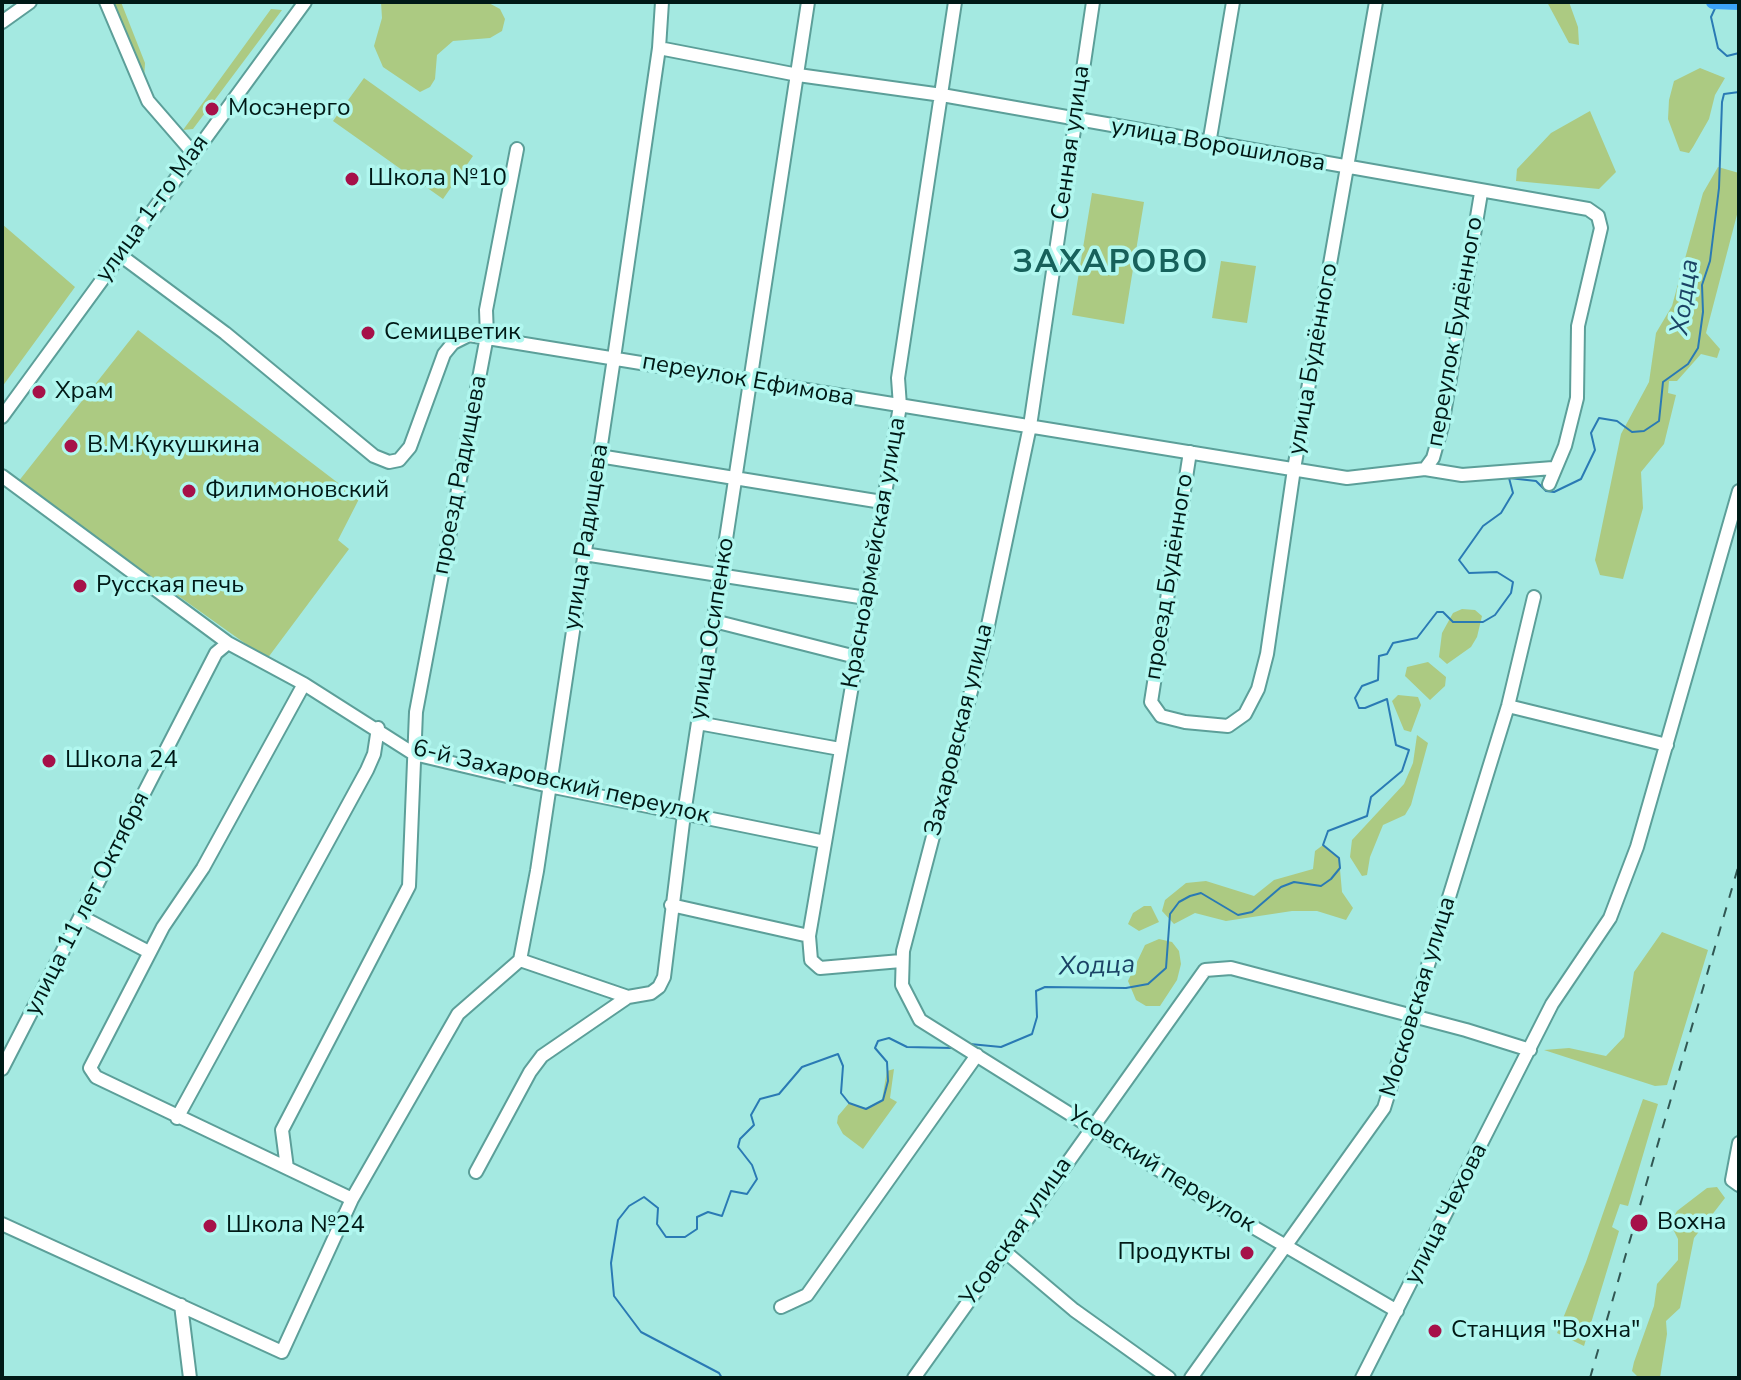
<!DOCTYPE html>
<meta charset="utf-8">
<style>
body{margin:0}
#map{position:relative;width:1741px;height:1380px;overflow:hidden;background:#a4e9e1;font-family:"Nunito Sans",sans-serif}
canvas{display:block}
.frame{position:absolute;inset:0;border:4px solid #001916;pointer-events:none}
</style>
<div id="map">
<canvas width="1741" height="1380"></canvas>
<div class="frame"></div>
</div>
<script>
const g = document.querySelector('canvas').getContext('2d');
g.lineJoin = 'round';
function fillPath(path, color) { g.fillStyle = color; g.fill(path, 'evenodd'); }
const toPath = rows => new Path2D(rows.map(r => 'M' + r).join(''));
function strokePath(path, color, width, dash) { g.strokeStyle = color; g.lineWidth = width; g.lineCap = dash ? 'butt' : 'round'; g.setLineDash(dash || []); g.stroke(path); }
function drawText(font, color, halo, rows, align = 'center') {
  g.font = font + ' "Nunito Sans",sans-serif'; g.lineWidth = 7; g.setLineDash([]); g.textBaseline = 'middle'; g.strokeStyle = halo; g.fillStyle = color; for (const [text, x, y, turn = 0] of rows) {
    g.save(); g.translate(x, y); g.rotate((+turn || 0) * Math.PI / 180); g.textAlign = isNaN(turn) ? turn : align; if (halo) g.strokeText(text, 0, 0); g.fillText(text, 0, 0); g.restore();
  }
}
const green = toPath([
 [110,2,121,2,145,63,144,80],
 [381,2,487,2,500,9,505,19,502,31,490,38,453,41,437,55,435,79,430,87,420,92,383,67,374,46,382,18],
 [1547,2,1569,2,1578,27,1579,45,1569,43],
 [271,9,282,10,193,129,183,130],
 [1700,68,1725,78,1715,95,1709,119,1693,147,1689,153,1680,151,1668,119,1669,100,1674,81],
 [364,78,473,156,443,199,333,121],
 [1590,111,1616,172,1599,189,1516,181,1517,169,1551,133],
 [1718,167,1739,173,1739,207,1706,333,1720,349,1717,358,1701,354,1677,381,1669,381,1668,393,1676,395,1664,444,1641,472,1643,508,1623,579,1600,575,1595,560,1621,434,1649,382,1656,333,1672,306,1703,193],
 [1092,193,1144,202,1124,324,1072,315],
 [2,224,75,287,2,387],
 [1221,261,1256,266,1247,323,1212,318],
 [138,330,359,499,338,540,349,549,267,659,18,482],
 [1462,609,1475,610,1482,616,1477,637,1471,647,1447,664,1439,657,1442,633,1453,613],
 [1428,662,1446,677,1445,686,1430,700,1405,676,1407,667],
 [1398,695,1418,697,1421,705,1411,732,1404,730,1392,701],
 [1417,735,1428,743,1411,805,1405,815,1383,825,1370,857,1367,875,1362,876,1350,857,1352,840,1404,784,1413,763],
 [1323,845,1339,858,1342,892,1353,908,1346,920,1317,911,1292,911,1226,921,1195,913,1174,924,1162,911,1165,900,1186,883,1206,881,1254,896,1274,880,1313,869,1315,851],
 [1144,906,1151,906,1159,922,1139,931,1128,924,1133,913],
 [1662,932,1708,950,1667,1085,1655,1086,1544,1050,1569,1048,1606,1056,1624,1037,1634,972],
 [1159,939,1172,942,1179,951,1181,964,1177,980,1160,1006,1146,1006,1136,1000,1128,981,1145,945],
 [894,1069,890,1098,897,1102,863,1149,843,1134,837,1123,838,1116,849,1103,866,1108,882,1100,887,1071],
 [1643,1099,1658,1104,1628,1206,1620,1204,1612,1227,1619,1231,1584,1346,1557,1333,1586,1262],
 [1717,1187,1725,1198,1694,1238,1680,1308,1666,1321,1667,1334,1660,1378,1639,1378,1632,1371,1634,1362,1654,1306,1657,1284,1678,1260,1678,1239,1670,1223,1677,1211,1707,1188]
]);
const stream = toPath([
 [1717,4,1711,17,1718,48,1727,56,1739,53],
 [970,1044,1001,1047,1032,1034,1037,1017,1036,991,1045,987,1126,988,1148,984,1166,968,1170,914,1179,902,1190,896,1201,893,1238,915,1252,912,1281,887,1294,882,1321,886,1331,879,1340,868,1339,858,1323,845,1328,831,1367,816,1371,797,1402,771,1409,750,1396,745,1387,699,1365,708,1359,708,1355,698,1362,686,1378,680,1379,656,1387,654,1393,643,1417,638,1437,612,1443,612,1453,622,1483,622,1495,615,1511,593,1513,582,1497,572,1469,573,1459,560,1483,526,1501,513,1513,493,1509,478,1536,481,1546,491,1554,492,1581,479,1595,450,1591,433,1599,418,1617,421,1632,432,1644,431,1659,421,1663,382,1688,364,1698,348,1703,312,1702,285,1710,261,1719,188,1722,102,1724,94,1739,92],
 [722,1378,719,1373,641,1332,614,1296,611,1263,618,1220,629,1206,644,1197,658,1208,657,1224,666,1237,685,1237,697,1229,697,1217,708,1212,722,1216,731,1191,747,1194,757,1179,752,1165,738,1147,740,1139,754,1125,751,1115,760,1099,779,1094,802,1067,838,1054,843,1066,841,1093,849,1103,866,1109,883,1100,888,1081,887,1062,875,1048,878,1041,889,1038,907,1047,952,1048]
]);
const river = toPath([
 [1713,2,1739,3]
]);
const minor = toPath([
 [106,2,148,101,194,154],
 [1093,2,1030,426,987,630,903,951,902,985,920,1020,1212,1203,1397,1311],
 [2,22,30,2],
 [659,48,798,75,942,95,1588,209,1598,216,1601,228,1578,326,1577,398,1565,446,1549,484],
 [1209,144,1233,2],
 [120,255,225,333,374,456,389,462,399,460,410,447,444,354,453,343,469,335,1347,478,1425,469,1462,475,1553,468],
 [2,417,305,2],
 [1190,452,1151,702,1161,716,1185,722,1228,726,1245,714,1258,689,1267,654,1294,469,1376,2],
 [599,456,882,502],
 [1425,469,1433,458,1442,426,1481,193],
 [2,476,228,643,304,684,414,754,549,786,825,842],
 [584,554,866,598],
 [714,621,856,657],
 [304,684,203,868,163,927,90,1068,96,1077,352,1199],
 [1508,706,1667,745],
 [698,723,840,749],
 [671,905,809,936],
 [82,917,149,952],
 [520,960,537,871,614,358,659,48,662,2],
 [520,960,628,997],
 [901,961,820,968,811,960,809,936,900,406,898,378,955,2],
 [2,1069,216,653,228,643],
 [177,1118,367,770,374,754,378,728],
 [1739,1143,1732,1180,1739,1185],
 [287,1168,282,1130,409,886,416,712,487,336,486,310,517,149],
 [476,1172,530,1072,542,1056,628,997,651,993,659,987,664,977,684,814,808,2],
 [2,1224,282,1352,352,1199,458,1014,520,960],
 [1003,1250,1074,1310,1169,1378],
 [181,1305,190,1378],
 [781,1307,807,1295,977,1055],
 [914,1378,1205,970,1231,968,1466,1030,1530,1050],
 [1191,1378,1384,1108,1508,706,1534,597],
 [1362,1378,1552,1004,1610,918,1637,847,1739,491]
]);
const rail = toPath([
 [1590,1378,1739,864]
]);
const markers = [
 [212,109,8,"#a61149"],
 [352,179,8,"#a61149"],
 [368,333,8,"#a61149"],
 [39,392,8,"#a61149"],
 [71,446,8,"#a61149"],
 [189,491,8,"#a61149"],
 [80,586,8,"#a61149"],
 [49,761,8,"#a61149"],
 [1639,1223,10,"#a61149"],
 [210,1226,8,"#a61149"],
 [1247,1253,8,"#a61149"],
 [1435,1331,8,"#a61149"]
];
const poiNames = [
 ["Мосэнерго",228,109],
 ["Школа №10",368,179],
 ["Семицветик",384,333],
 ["Храм",55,392],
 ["В.М.Кукушкина",87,446],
 ["Филимоновский",205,491],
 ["Русская печь",96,586],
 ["Школа 24",65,761],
 ["Вохна",1657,1223],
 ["Школа №24",226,1226],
 ["Продукты",1231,1253,"right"],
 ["Станция \"Вохна\"",1451,1331]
];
const streetNames = [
 ["Сенная улица",1072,143,-82],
 ["улица Ворошилова",1218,146,10],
 ["улица 1-го Мая",153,209,-54],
 ["переулок Будённого",1456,332,-80],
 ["улица Будённого",1314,359,-80],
 ["переулок Ефимова",748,381,10],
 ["проезд Радищева",461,475,-79],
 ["улица Радищева",587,537,-81],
 ["Красноармейская улица",875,553,-80],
 ["проезд Будённого",1170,577,-81],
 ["улица Осипенко",713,629,-81],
 ["Захаровская улица",960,730,-76],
 ["6-й Захаровский переулок",561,783,13],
 ["улица 11 лет Октября",88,904,-63],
 ["Московская улица",1419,997,-73],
 ["Усовский переулок",1161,1170,32],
 ["улица Чехова",1447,1214,-63],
 ["Усовская улица",1017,1232,-55]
];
const waterNames = [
 ["Ходца",1686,297,-82],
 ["Ходца",1097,967,-2]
];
const districtNames = [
 ["ЗАХАРОВО",1111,264]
];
fillPath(green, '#acca82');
strokePath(stream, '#2a7ab4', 2);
strokePath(river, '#3ca3f7', 14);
strokePath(minor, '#5c9f99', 16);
strokePath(minor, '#fff', 12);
strokePath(rail, '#315753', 2, [10, 10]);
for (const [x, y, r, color] of markers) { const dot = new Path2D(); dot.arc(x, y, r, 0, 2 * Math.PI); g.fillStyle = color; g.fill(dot); strokePath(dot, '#b1f7ef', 3); }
drawText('24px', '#001916', '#b1f7ef', poiNames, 'left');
drawText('24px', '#001916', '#b1f7ef', streetNames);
drawText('italic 26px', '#1b4365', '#b1f7ef', waterNames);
g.letterSpacing = '2px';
drawText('bold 32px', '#17615b', '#b1f7ef', districtNames);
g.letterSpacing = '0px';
</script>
